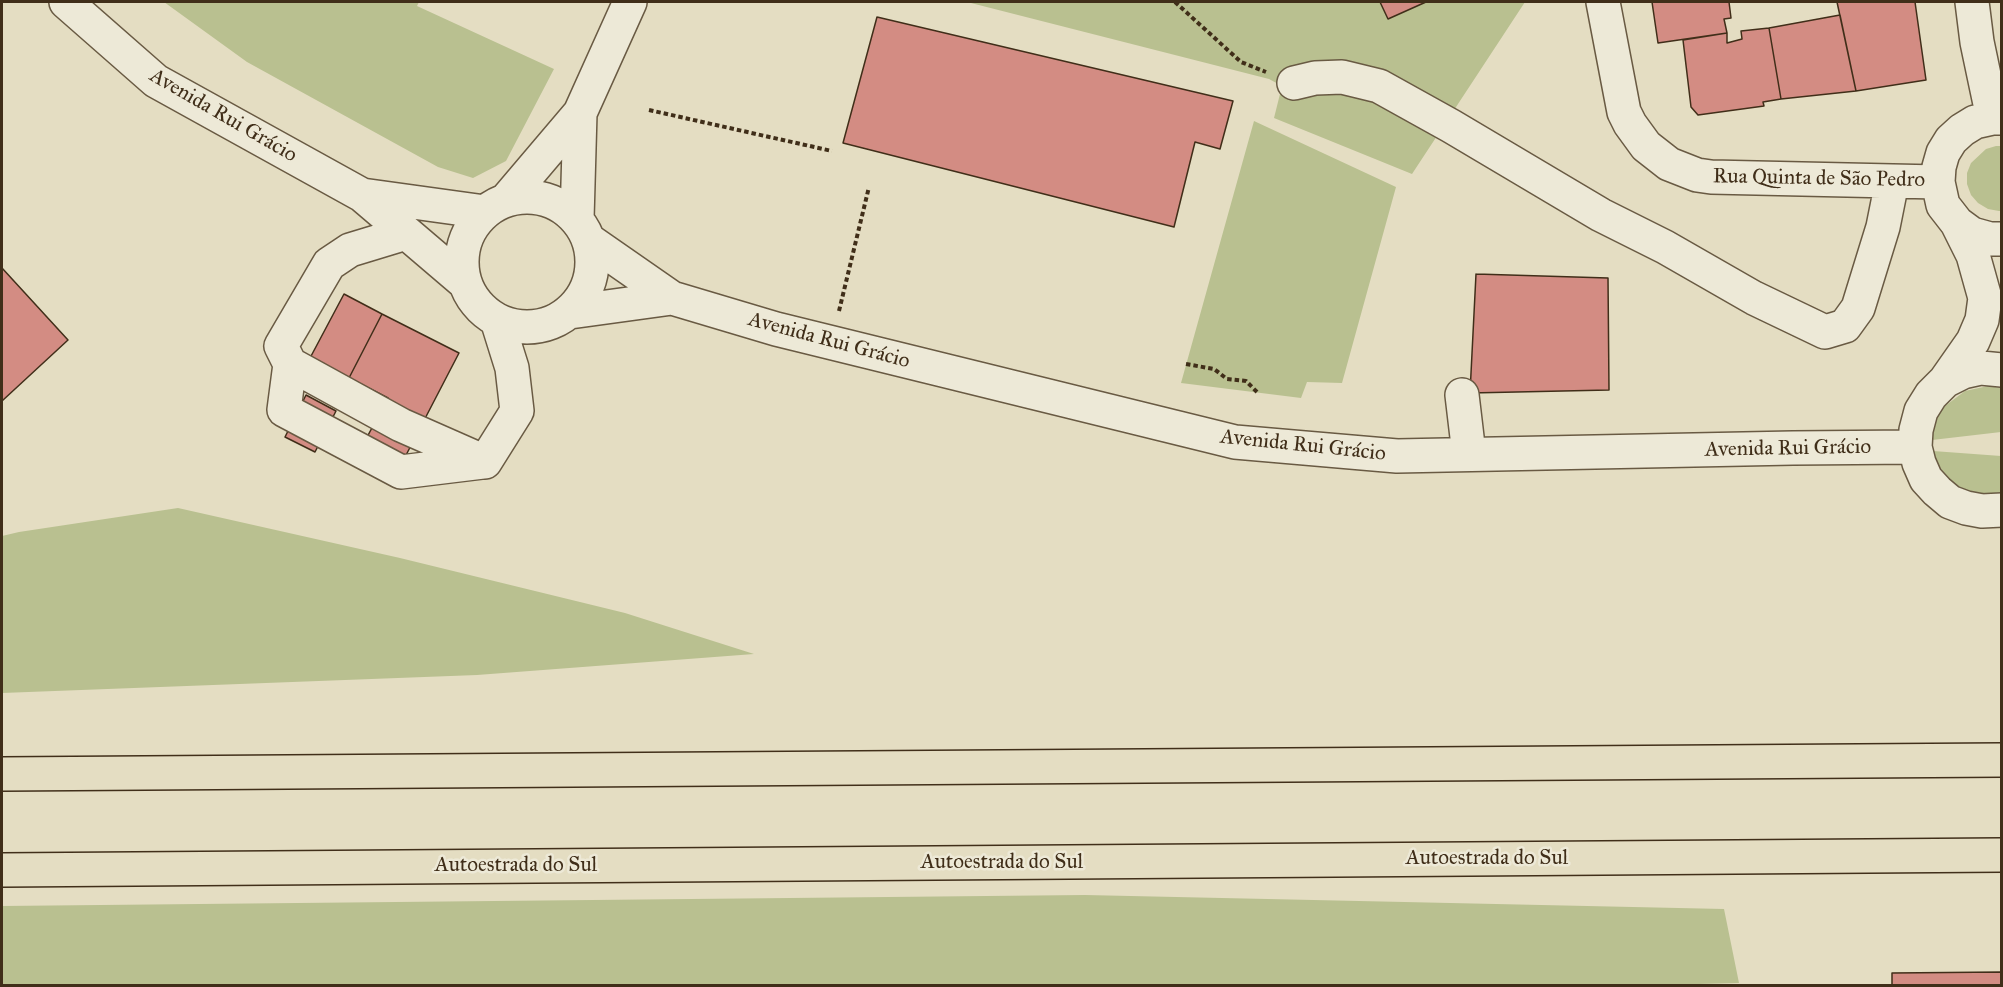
<!DOCTYPE html>
<meta charset="utf-8">
<style>
body{margin:0}
#map{position:relative;width:2003px;height:987px;overflow:hidden;background:#e4ddc2;font-family:"IM FELL Great Primer",serif}
canvas{display:block}
.frame{position:absolute;inset:0;border:3px solid #402e19;pointer-events:none}
</style>
<div id="map">
<canvas width="2003" height="987"></canvas>
<div class="frame"></div>
</div>
<script>
const g = document.querySelector('canvas').getContext('2d');
g.lineJoin = 'round';
function fillPath(path, color) { g.fillStyle = color; g.fill(path, 'evenodd'); }
const toPath = rows => new Path2D(rows.map(r => 'M' + r).join(''));
function strokePath(path, color, width, dash) { g.strokeStyle = color; g.lineWidth = width; g.lineCap = dash ? 'butt' : 'round'; g.setLineDash(dash || []); g.stroke(path); }
function drawText(font, color, halo, rows, align = 'center') {
  g.font = font + ' "IM FELL Great Primer",serif'; g.lineWidth = 5; g.setLineDash([]); g.textBaseline = 'middle'; g.strokeStyle = halo; g.fillStyle = color; for (const [text, x, y, turn = 0] of rows) {
    g.save(); g.translate(x, y); g.rotate((+turn || 0) * Math.PI / 180); g.textAlign = isNaN(turn) ? turn : align; if (halo) g.strokeText(text, 0, 0); g.fillText(text, 0, 0); g.restore();
  }
}
const green = toPath([
 [164,2,419,2,417,6,554,69,506,161,473,178,438,167,247,62],
 [967,2,1525,2,1412,174,1274,118,1282,86,1269,79],
 [1254,121,1396,187,1342,383,1307,382,1301,398,1181,383],
 [1996,146,2002,146,2002,211,1999,211,1988,209,1978,203,1971,195,1967,184,1967,173,1971,163,1986,149],
 [1988,386,2001,388,2001,432,1932,440,1936,418,1945,406,1965,391],
 [1933,451,2001,456,2001,492,1979,496,1953,485,1939,466],
 [178,508,400,558,625,613,754,654,477,675,2,693,2,536,19,532],
 [1085,895,1724,909,1739,983,1619,986,2,985,2,906]
]);
const building = toPath([
 [1380,2,1426,2,1388,19,1380,2],
 [1652,2,1729,2,1731,18,1724,19,1727,33,1658,43,1652,2],
 [1837,2,1915,2,1926,80,1856,91,1837,2],
 [1840,15,1856,91,1781,99,1769,28,1840,15],
 [877,17,1233,101,1220,149,1195,142,1174,227,843,143,877,17],
 [1769,28,1781,99,1763,102,1764,106,1698,115,1691,107,1683,40,1727,33,1727,43,1742,39,1741,31,1769,28],
 [2,268,68,340,2,401,2,268],
 [1476,274,1608,278,1609,390,1470,393,1476,274],
 [344,294,382,314,349,378,310,358,344,294],
 [382,314,459,353,404,459,366,439,388,398,349,378,382,314],
 [306,395,336,411,315,452,285,437,306,395],
 [2002,972,2002,986,1892,986,1892,973,2002,972]
]);
const path = toPath([
 [1175,2,1241,62,1266,72],
 [649,110,832,151],
 [839,311,869,187],
 [1186,364,1214,369,1227,379,1246,381,1258,393]
]);
const minor = toPath([
 [66,2,156,81,362,195,464,282],
 [1603,2,1624,112,1630,124,1646,146,1669,164,1697,175,1711,177,1938,182],
 [1972,2,1977,42,1993,118],
 [1294,83,1315,78,1342,77,1379,86,1451,126,1601,215,1665,247,1754,298,1825,332,1845,326,1858,308,1883,227,1892,182],
 [2002,118,1993,118,1975,122,1962,130,1951,140,1943,153,1939,167,1938,182,1943,205,1957,223,1972,234,1990,239,2002,239],
 [362,195,485,212],
 '462 262a65 65 0 1 1 130 0a65 65 0 1 1-130 0Z',
 [507,199,580,113,630,2],
 [577,219,580,113],
 [1957,223,1973,255,1985,298,1982,320,1973,341,1945,381,1931,395,1921,411,1916,430,1915,447,1919,463,1926,479,1937,491,1950,502,1966,508,1982,511,2002,510],
 [406,233,350,250,329,264,281,346,290,364,401,425,485,462,517,411,512,368,497,320],
 [590,241,672,298,776,329,1235,442,1397,456,1793,448,1915,447],
 [570,312,672,298],
 [290,364,284,410,401,472,483,462],
 [1945,381,1963,372,1981,368,2002,370],
 [1462,395,1469,454]
]);
const highway = toPath([
 [2,774,2002,760],
 [2,870,2002,855]
]);
const streetNames = [
 ["Avenida Rui Grácio",223,116,30],
 ["Rua Quinta de São Pedro",1819,179,1],
 ["Avenida Rui Grácio",829,341,15],
 ["Avenida Rui Grácio",1303,446,6],
 ["Avenida Rui Grácio",1788,449,-1],
 ["Autoestrada do Sul",1487,859],
 ["Autoestrada do Sul",1002,863],
 ["Autoestrada do Sul",516,866]
];
fillPath(green, '#b9c090');
fillPath(building, '#d38c83');
strokePath(building, '#402e19', 1.5);
strokePath(minor, '#695a43', 36);
strokePath(highway, '#402e19', 36);
strokePath(path, '#402e19', 4, [4.5, 3]);
strokePath(minor, '#ede9d7', 33);
strokePath(highway, '#e4ddc2', 33);
drawText('21px', '#402e19', '#ede9d7', streetNames);
</script>
